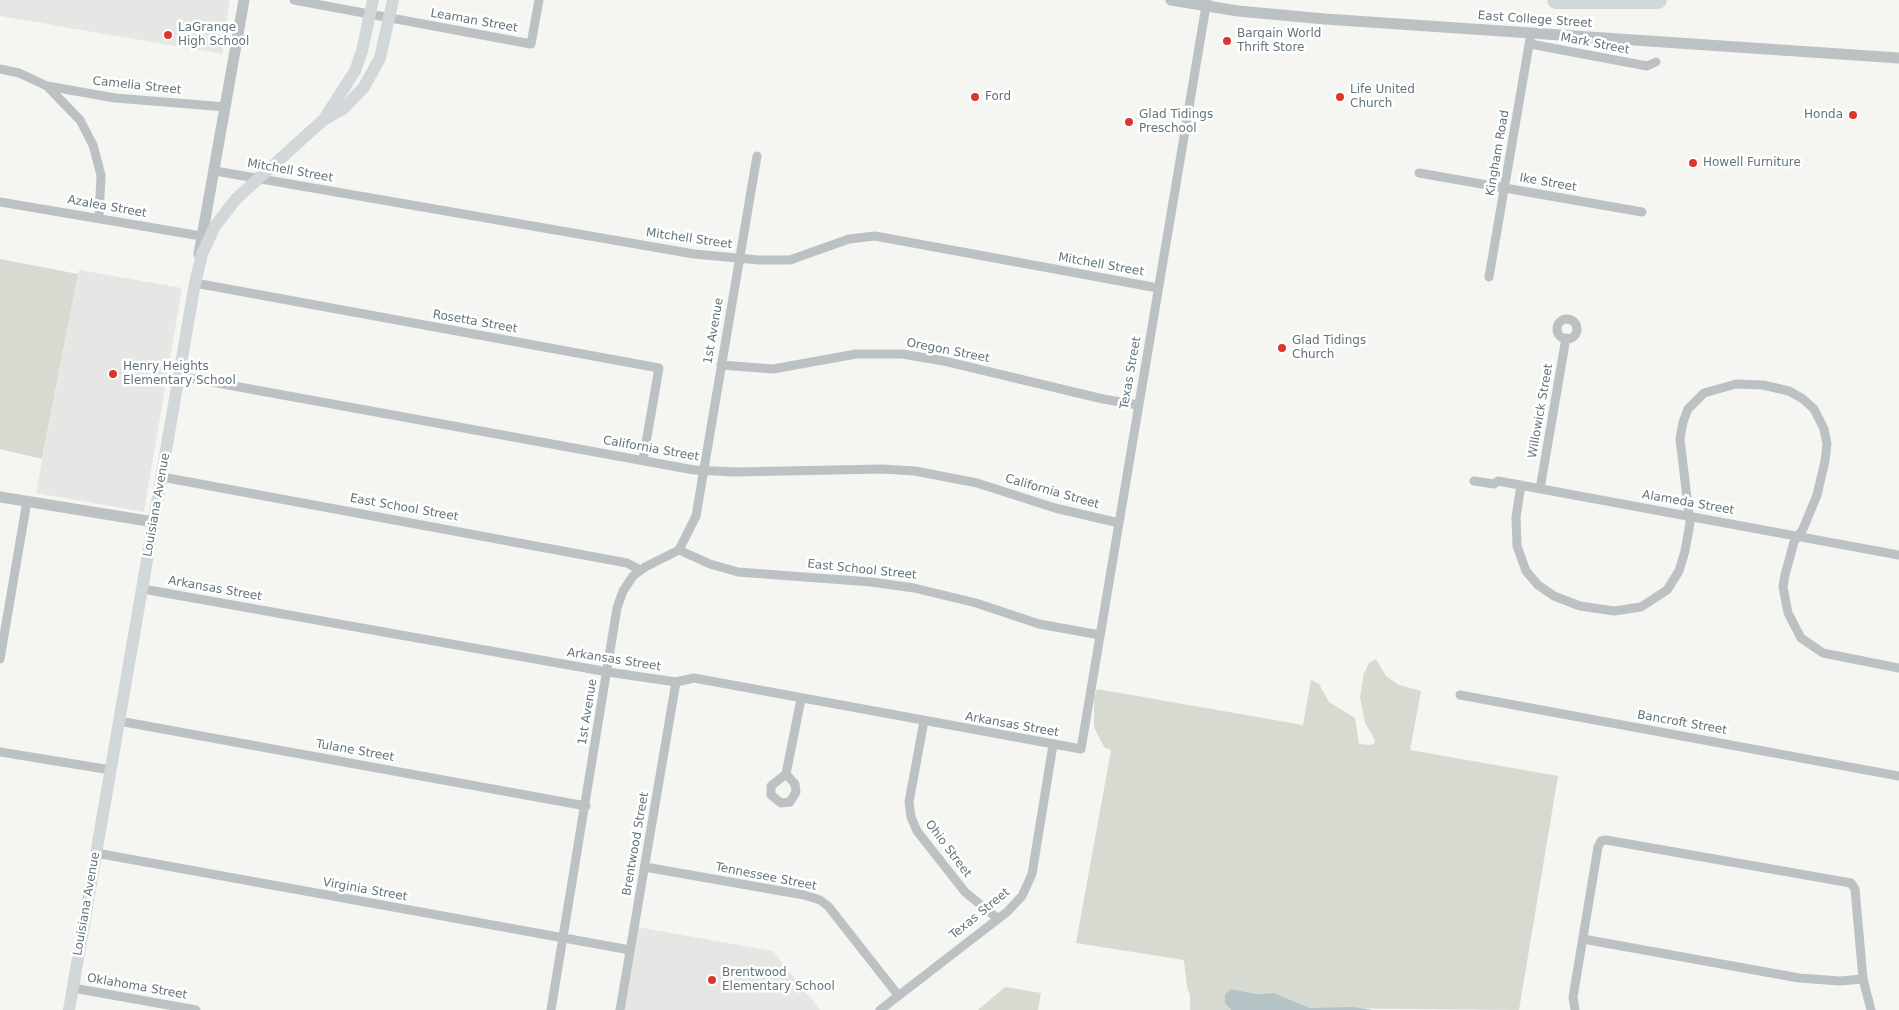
<!DOCTYPE html>
<style>
body{margin:0}
canvas{display:block;background:#f5f5f2}
</style>
<canvas width="1899" height="1010"></canvas>
<script>
const g = document.querySelector('canvas').getContext('2d');
g.lineJoin = 'round';
function fillPath(path, color) { g.fillStyle = color; g.fill(path, 'evenodd'); }
const toPath = rows => new Path2D(rows.map(r => 'M' + r).join(''));
function strokePath(path, color, width, dash) { g.strokeStyle = color; g.lineWidth = width; g.lineCap = dash ? 'butt' : 'round'; g.setLineDash(dash || []); g.stroke(path); }
function drawText(font, color, halo, rows, align = 'center') {
  g.font = font + ' "DejaVu Sans",sans-serif'; g.lineWidth = 5; g.setLineDash([]); g.textBaseline = 'middle'; g.strokeStyle = halo; g.fillStyle = color; for (const [text, x, y, turn = 0] of rows) {
    g.save(); g.translate(x, y); g.rotate((+turn || 0) * Math.PI / 180); g.textAlign = isNaN(turn) ? turn : align; if (halo) g.strokeText(text, 0, 0); g.fillText(text, 0, 0); g.restore();
  }
}
const built = toPath([
 [0,0,230,0,222,54,0,16],
 [79,270,182,288,144,512,36,493],
 [637,927,773,951,820,1010,623,1010]
]);
const green = toPath([
 [0,259,78,274,42,459,0,449],
 [1376,659,1386,676,1399,685,1421,691,1410,750,1558,776,1519,1010,1310,1008,1274,993,1258,994,1230,989,1225,994,1225,1003,1231,1010,1190,1010,1190,995,1187,987,1184,960,1076,943,1111,750,1104,747,1094,727,1094,698,1097,689,1303,725,1311,680,1319,684,1329,702,1355,718,1359,744,1370,745,1374,744,1375,740,1365,723,1360,697,1364,673,1369,663],
 [1005,987,1041,993,1038,1010,978,1010]
]);
const water = toPath([
 [1230,989,1258,994,1274,993,1310,1008,1353,1007,1373,1010,1231,1010,1225,1003,1225,994]
]);
const minor = toPath([
 [294,0,531,44,539,0],
 [1530,44,1647,66,1656,62],
 [0,69,19,73,47,86,80,120,93,145,101,175,99,218],
 [47,86,115,98,226,107],
 [215,171,694,254,759,260,790,260,849,239,875,236,1158,288],
 [1419,173,1642,212],
 [0,202,207,237],
 [1489,277,1531,33],
 [195,283,659,368,643,460],
 '1557 329a10 10 0 1 1 20 0a10 10 0 1 1-20 0Z',
 [721,365,773,369,856,354,902,354,944,361,1103,399,1138,405],
 [179,376,694,470,735,472,882,469,915,471,977,483,1055,508,1119,523],
 [162,477,627,563,640,570],
 [1474,481,1494,484,1498,481,1899,555],
 [1521,485,1516,517,1517,546,1526,571,1538,585,1554,596,1580,606,1614,611,1641,607,1667,590,1679,571,1685,551,1690,523,1680,439,1683,422,1688,409,1704,393,1736,384,1763,385,1789,391,1803,399,1814,409,1824,429,1827,444,1825,461,1817,495,1803,529,1794,542,1785,575,1783,587,1788,613,1801,638,1823,653,1899,668],
 [1540,489,1566,338],
 [679,550,710,564,738,572,871,582,914,588,976,603,1039,624,1100,635],
 [143,589,608,672,676,682,694,678,1081,749,1207,0],
 [0,659,27,501],
 [1460,695,1899,776],
 [119,721,586,806],
 [924,721,909,802,911,817,917,831,965,892,997,918],
 [0,752,111,770],
 [786,774,795,784,796,792,790,802,781,803,771,795,771,786,786,774],
 [786,774,801,699],
 [96,853,630,950],
 [645,867,804,895,820,900,828,906,898,995],
 [1863,979,1871,1010],
 [73,988,196,1010],
 [551,1010,617,608,623,591,633,576,645,567,679,550,696,516,757,156],
 [620,1010,676,682],
 [880,1010,1007,912,1022,896,1032,874,1053,745],
 [1575,1010,1573,997,1598,847,1601,841,1606,840,1851,883,1855,889,1863,979,1840,981,1799,978,1583,939]
]);
const tertiary = toPath([
 [1171,0,1238,11,1325,19,1899,58],
 [199,254,244,0],
 [0,497,154,522]
]);
const secondary = toPath([
 [324,119,355,71,362,51,373,0],
 [69,1010,195,283,202,254,215,226,236,199,322,121,344,108,364,87,380,58,393,0]
]);
const motorway = toPath([
 [1556,0,1658,0]
]);
const markers = [
 [168,35,5,"#da362d"],
 [1227,41,5,"#da362d"],
 [975,97,5,"#da362d"],
 [1340,97,5,"#da362d"],
 [1853,115,5,"#da362d"],
 [1129,122,5,"#da362d"],
 [1693,163,5,"#da362d"],
 [1282,348,5,"#da362d"],
 [113,374,5,"#da362d"],
 [712,980,5,"#da362d"]
];
const streetNames = [
 ["East College Street",1535,20,4],
 ["Leaman Street",474,21,10],
 ["Mark Street",1595,44,11],
 ["Camelia Street",137,86,6],
 ["Kingham Road",1498,153,-80],
 ["Mitchell Street",290,171,10],
 ["Ike Street",1548,183,10],
 ["Azalea Street",107,207,10],
 ["Mitchell Street",689,239,8],
 ["Mitchell Street",1101,265,10],
 ["Rosetta Street",475,322,10],
 ["1st Avenue",714,331,-80],
 ["Oregon Street",948,351,11],
 ["Texas Street",1131,373,-80],
 ["Willowick Street",1541,411,-80],
 ["California Street",651,449,10],
 ["California Street",1052,492,16],
 ["Alameda Street",1688,503,10],
 ["Louisiana Avenue",157,505,-80],
 ["East School Street",404,508,10],
 ["East School Street",862,570,6],
 ["Arkansas Street",215,589,10],
 ["Arkansas Street",614,660,9],
 ["1st Avenue",588,712,-81],
 ["Bancroft Street",1682,723,10],
 ["Arkansas Street",1012,725,10],
 ["Tulane Street",355,751,10],
 ["Brentwood Street",636,844,-80],
 ["Ohio Street",948,849,53],
 ["Tennessee Street",766,877,11],
 ["Virginia Street",365,890,10],
 ["Louisiana Avenue",87,904,-80],
 ["Texas Street",980,914,-39],
 ["Oklahoma Street",137,987,10]
];
const poiNames = [
 ["LaGrange",178,28],
 ["High School",178,42],
 ["Bargain World",1237,34],
 ["Thrift Store",1237,48],
 ["Life United",1350,90],
 ["Church",1350,104],
 ["Ford",985,97],
 ["Glad Tidings",1139,115],
 ["Preschool",1139,129],
 ["Honda",1843,115,"right"],
 ["Howell Furniture",1703,163],
 ["Glad Tidings",1292,341],
 ["Church",1292,355],
 ["Henry Heights",123,367],
 ["Elementary School",123,381],
 ["Brentwood",722,973],
 ["Elementary School",722,987]
];
fillPath(built, '#e6e6e5');
fillPath(green, '#d6dad1');
fillPath(water, '#b4c3c5');
strokePath(minor, '#bcc2c4', 9);
strokePath(tertiary, '#bcc2c4', 11);
strokePath(secondary, '#d2d8da', 12);
strokePath(motorway, '#d2d8da', 18);
for (const [x, y, r, color] of markers) { const dot = new Path2D(); dot.arc(x, y, r, 0, 2 * Math.PI); g.fillStyle = color; g.fill(dot); strokePath(dot, '#fff', 2); }
drawText('12px', '#62757c', '#fff', streetNames);
drawText('12px', '#62757c', '#fff', poiNames, 'left');
</script>
